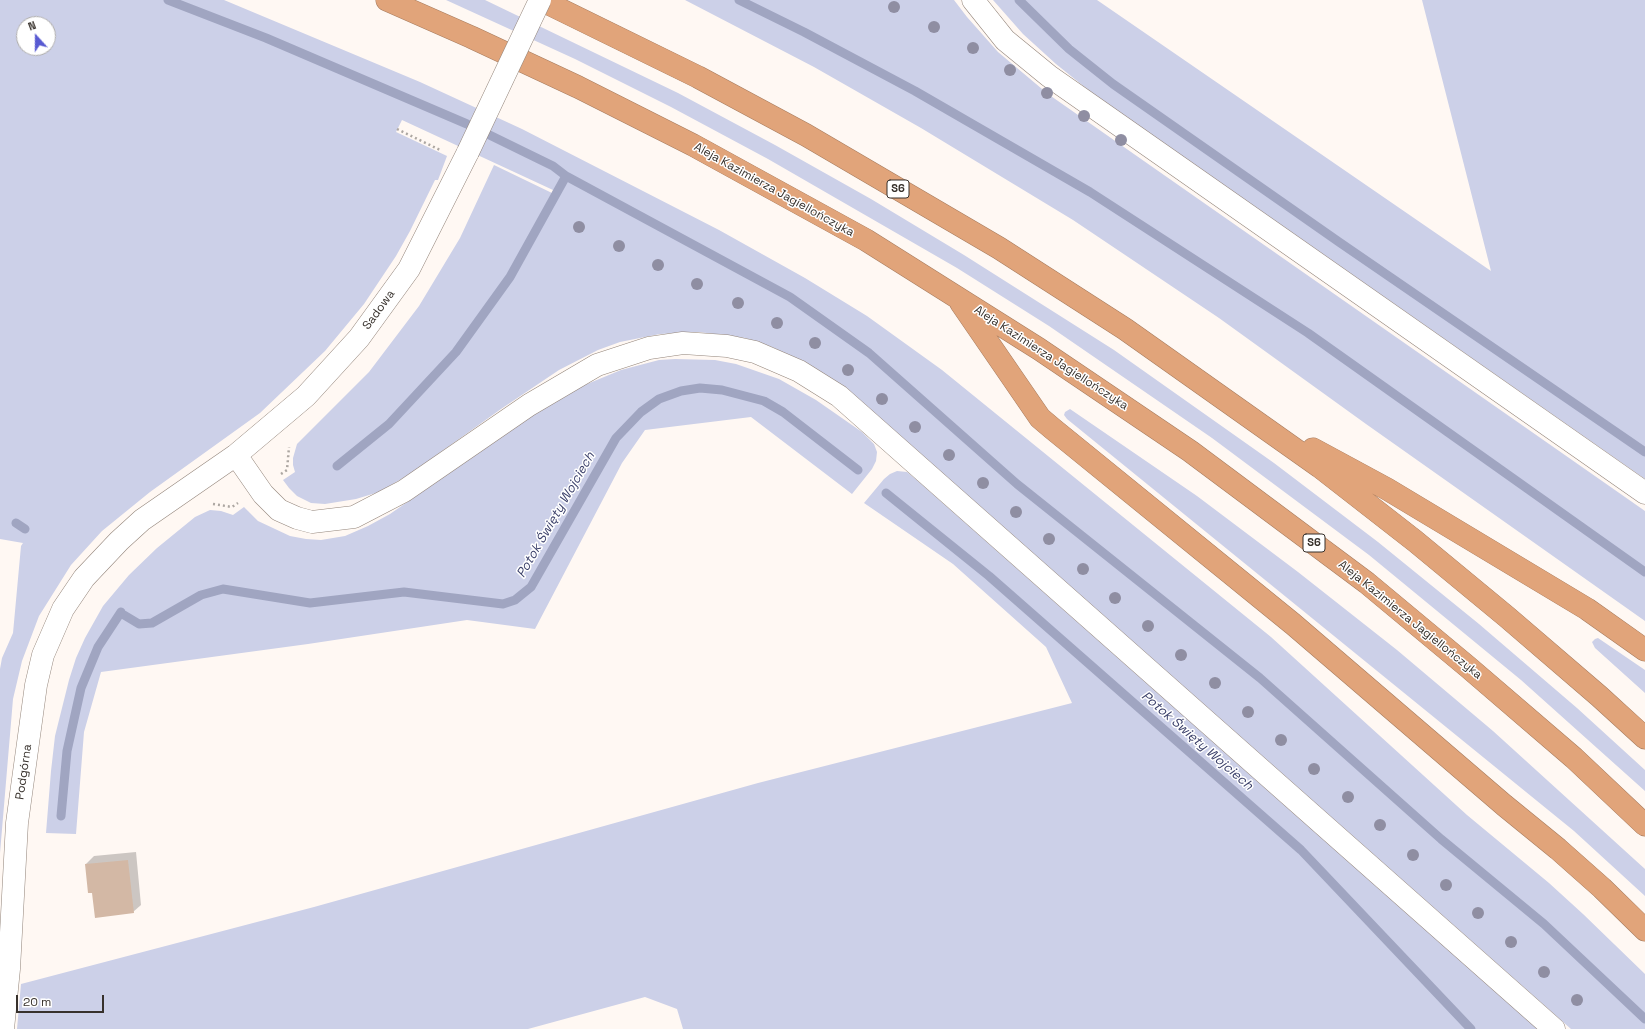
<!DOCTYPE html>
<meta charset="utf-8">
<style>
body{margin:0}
#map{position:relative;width:1645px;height:1029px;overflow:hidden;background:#fff8f3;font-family:"Space Grotesk",sans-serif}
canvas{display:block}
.north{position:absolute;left:16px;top:16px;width:40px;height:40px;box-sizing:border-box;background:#fff;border:1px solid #afadab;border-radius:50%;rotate:339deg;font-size:11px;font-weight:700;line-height:16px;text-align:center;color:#37312c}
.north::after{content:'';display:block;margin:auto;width:14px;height:18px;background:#585ad2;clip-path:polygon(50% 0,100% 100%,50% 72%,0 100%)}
.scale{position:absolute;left:16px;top:995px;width:88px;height:18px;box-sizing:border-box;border:2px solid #37312c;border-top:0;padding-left:5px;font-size:12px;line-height:14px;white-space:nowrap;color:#37312c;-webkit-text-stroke:3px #fff;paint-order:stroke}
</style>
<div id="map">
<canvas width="1645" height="1029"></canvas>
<div class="north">N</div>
<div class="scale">20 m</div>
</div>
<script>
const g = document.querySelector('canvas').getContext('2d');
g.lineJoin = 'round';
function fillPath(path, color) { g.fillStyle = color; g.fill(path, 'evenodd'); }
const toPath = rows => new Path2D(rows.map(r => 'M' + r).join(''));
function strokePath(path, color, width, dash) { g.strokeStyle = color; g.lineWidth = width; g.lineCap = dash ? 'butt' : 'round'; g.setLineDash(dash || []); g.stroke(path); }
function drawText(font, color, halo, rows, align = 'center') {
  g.font = font + ' "Space Grotesk",sans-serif'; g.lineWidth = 3; g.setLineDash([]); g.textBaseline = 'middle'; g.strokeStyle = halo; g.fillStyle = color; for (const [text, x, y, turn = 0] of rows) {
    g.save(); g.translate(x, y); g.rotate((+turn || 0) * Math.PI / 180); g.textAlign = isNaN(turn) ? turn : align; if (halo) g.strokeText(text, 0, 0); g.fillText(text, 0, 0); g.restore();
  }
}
const green = toPath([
 [0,0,224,0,420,82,522,129,719,230,805,278,867,316,942,370,1271,637,1467,815,1549,883,1583,914,1645,974,1645,1029,1571,1029,893,430,805,363,772,347,745,338,699,332,660,334,620,342,598,350,559,370,501,409,410,474,379,492,356,499,325,504,311,503,297,496,289,488,283,480,295,472,293,465,293,458,297,444,369,372,419,306,460,238,494,165,552,193,553,190,402,120,396,132,447,156,438,180,435,180,410,231,396,256,364,304,325,351,260,413,150,492,102,531,71,565,39,616,22,661,13,699,0,853,0,669,2,658,13,633,21,546,23,543,0,539],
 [24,24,48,24,48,48,24,48],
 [446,0,485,0,678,93,775,145,871,199,964,255,1114,350,1274,463,1378,542,1479,624,1577,708,1645,770,1645,791,1521,680,1369,555,1212,438,1049,326,957,268,768,159,671,107,575,59],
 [685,0,954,0,967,17,998,52,1048,94,1645,511,1645,621,1366,424,1219,318,1073,220,921,128,814,67],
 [993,0,1097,0,1491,271,1422,0,1645,0,1645,479,1092,93,1056,64,1023,34],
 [675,359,715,360,736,364,779,379,816,400,862,432,874,444,877,452,876,461,872,469,852,494,751,417,645,430,622,463,535,629,467,620,308,644,101,672,84,732,76,834,46,833,51,771,55,736,69,680,76,658,85,638,103,606,129,575,157,548,195,517,210,510,221,511,233,515,244,507,258,521,290,536,306,539,321,540,345,536,368,526,390,514,534,414,575,389,621,370,659,360],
 [1070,409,1197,496,1298,572,1397,650,1493,731,1645,869,1645,896,1574,831,1067,419,1064,415,1065,412],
 [897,471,907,472,918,481,1538,1029,683,1029,677,1009,645,997,528,1029,17,1029,21,984,314,907,758,783,1072,703,1046,647,953,564,864,503,884,479,890,474],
 [1598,638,1645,670,1645,693,1595,648,1592,642,1595,639]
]);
const shadow = toPath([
 [136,852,141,905,133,912,93,892,86,864,94,856]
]);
const stream = toPath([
 [168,0,266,38,467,124,553,166,566,176,790,297,869,353,1017,484,1260,678,1441,839,1544,924,1645,1019],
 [739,0,804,32,915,91,1090,192,1308,333,1645,572],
 [1019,0,1069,49,1113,84,1339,242,1645,452],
 [337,466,389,424,456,352,510,277,566,176],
 [886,493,989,576,1301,850,1471,1029],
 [16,523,25,529],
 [124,615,139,624,152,623,201,595,223,589,310,603,404,592,503,604,515,600,531,587,616,438,641,412,659,399,681,391,700,388,722,390,764,401,783,412,858,470],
 [61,816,67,751,81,688,98,647,121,612]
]);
const building = toPath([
 [128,860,134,913,95,918,92,893,88,893,85,864]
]);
const path = toPath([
 [397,129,440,150],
 [281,474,287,470,289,447],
 [213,504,232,507,238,503]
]);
const minor = toPath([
 [973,0,1005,40,1049,76,1645,493],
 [236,455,263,494,279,510,297,518,312,522,354,517,404,491,529,405,597,365,649,348,683,343,727,346,755,352,799,371,839,396,1554,1029],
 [3,1029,9,969,17,823,36,685,43,655,63,609,84,578,119,541,142,520,236,455,306,396,359,338,409,269,468,152]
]);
const highway = toPath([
 [387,0,471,37,578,87,693,145,866,240,1039,349,1190,451,1367,583,1468,667,1574,758,1645,825],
 [541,0,698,77,806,135,999,248,1125,329,1320,467,1415,541,1507,617,1599,696,1645,738],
 [961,303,1040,418,1053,429,1293,624,1504,805,1558,849,1602,888,1645,930],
 [1313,449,1387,489,1587,609,1645,650]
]);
const minorBridge = toPath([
 [468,152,540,0]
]);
const trees = [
 [894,7],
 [934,27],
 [973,48],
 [1010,70],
 [1047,93],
 [1084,116],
 [1121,140],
 [579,227],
 [619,246],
 [658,265],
 [697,284],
 [738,303],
 [777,323],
 [815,343],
 [848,370],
 [882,399],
 [915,427],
 [949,455],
 [983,483],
 [1016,512],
 [1049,539],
 [1083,569],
 [1115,598],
 [1148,626],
 [1181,655],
 [1215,683],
 [1248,712],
 [1281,740],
 [1314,769],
 [1348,797],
 [1380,825],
 [1413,855],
 [1446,885],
 [1478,913],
 [1511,942],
 [1544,972],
 [1577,1000]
];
const shields = [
 [898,189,22],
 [1314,543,22]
];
const shieldNames = [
 ["S6",898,189],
 ["S6",1314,543]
];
const streetNames = [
 ["Aleja Kazimierza Jagiellończyka",774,190,29],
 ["Sadowa",379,310,-54],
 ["Aleja Kazimierza Jagiellończyka",1051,358,33],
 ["Aleja Kazimierza Jagiellończyka",1410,620,39],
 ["Podgórna",24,772,-82]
];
const waterNames = [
 ["Potok Święty Wojciech",556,515,-60],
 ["Potok Święty Wojciech",1197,741,41]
];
fillPath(green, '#ccd0e8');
fillPath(shadow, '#0003');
strokePath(stream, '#a0a5c1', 9);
fillPath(building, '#d3b8a5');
strokePath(minor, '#93857b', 23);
strokePath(highway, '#a67c5f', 23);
strokePath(path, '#ada7a2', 2.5, [2, 3]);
strokePath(minor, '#fff', 22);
strokePath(highway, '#e1a47a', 22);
strokePath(minorBridge, '#93857b', 23, []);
strokePath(minorBridge, '#fff', 22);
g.fillStyle = '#8f8ea2';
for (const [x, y] of trees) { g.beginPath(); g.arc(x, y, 6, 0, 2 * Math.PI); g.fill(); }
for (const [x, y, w] of shields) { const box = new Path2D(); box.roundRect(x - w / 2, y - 9, w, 18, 3); g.fillStyle = '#fff'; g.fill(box); strokePath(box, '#37312c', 1); }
drawText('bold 11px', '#37312c', null, shieldNames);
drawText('12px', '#37312c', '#fff', streetNames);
drawText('italic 13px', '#3b406a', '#fff', waterNames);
</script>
